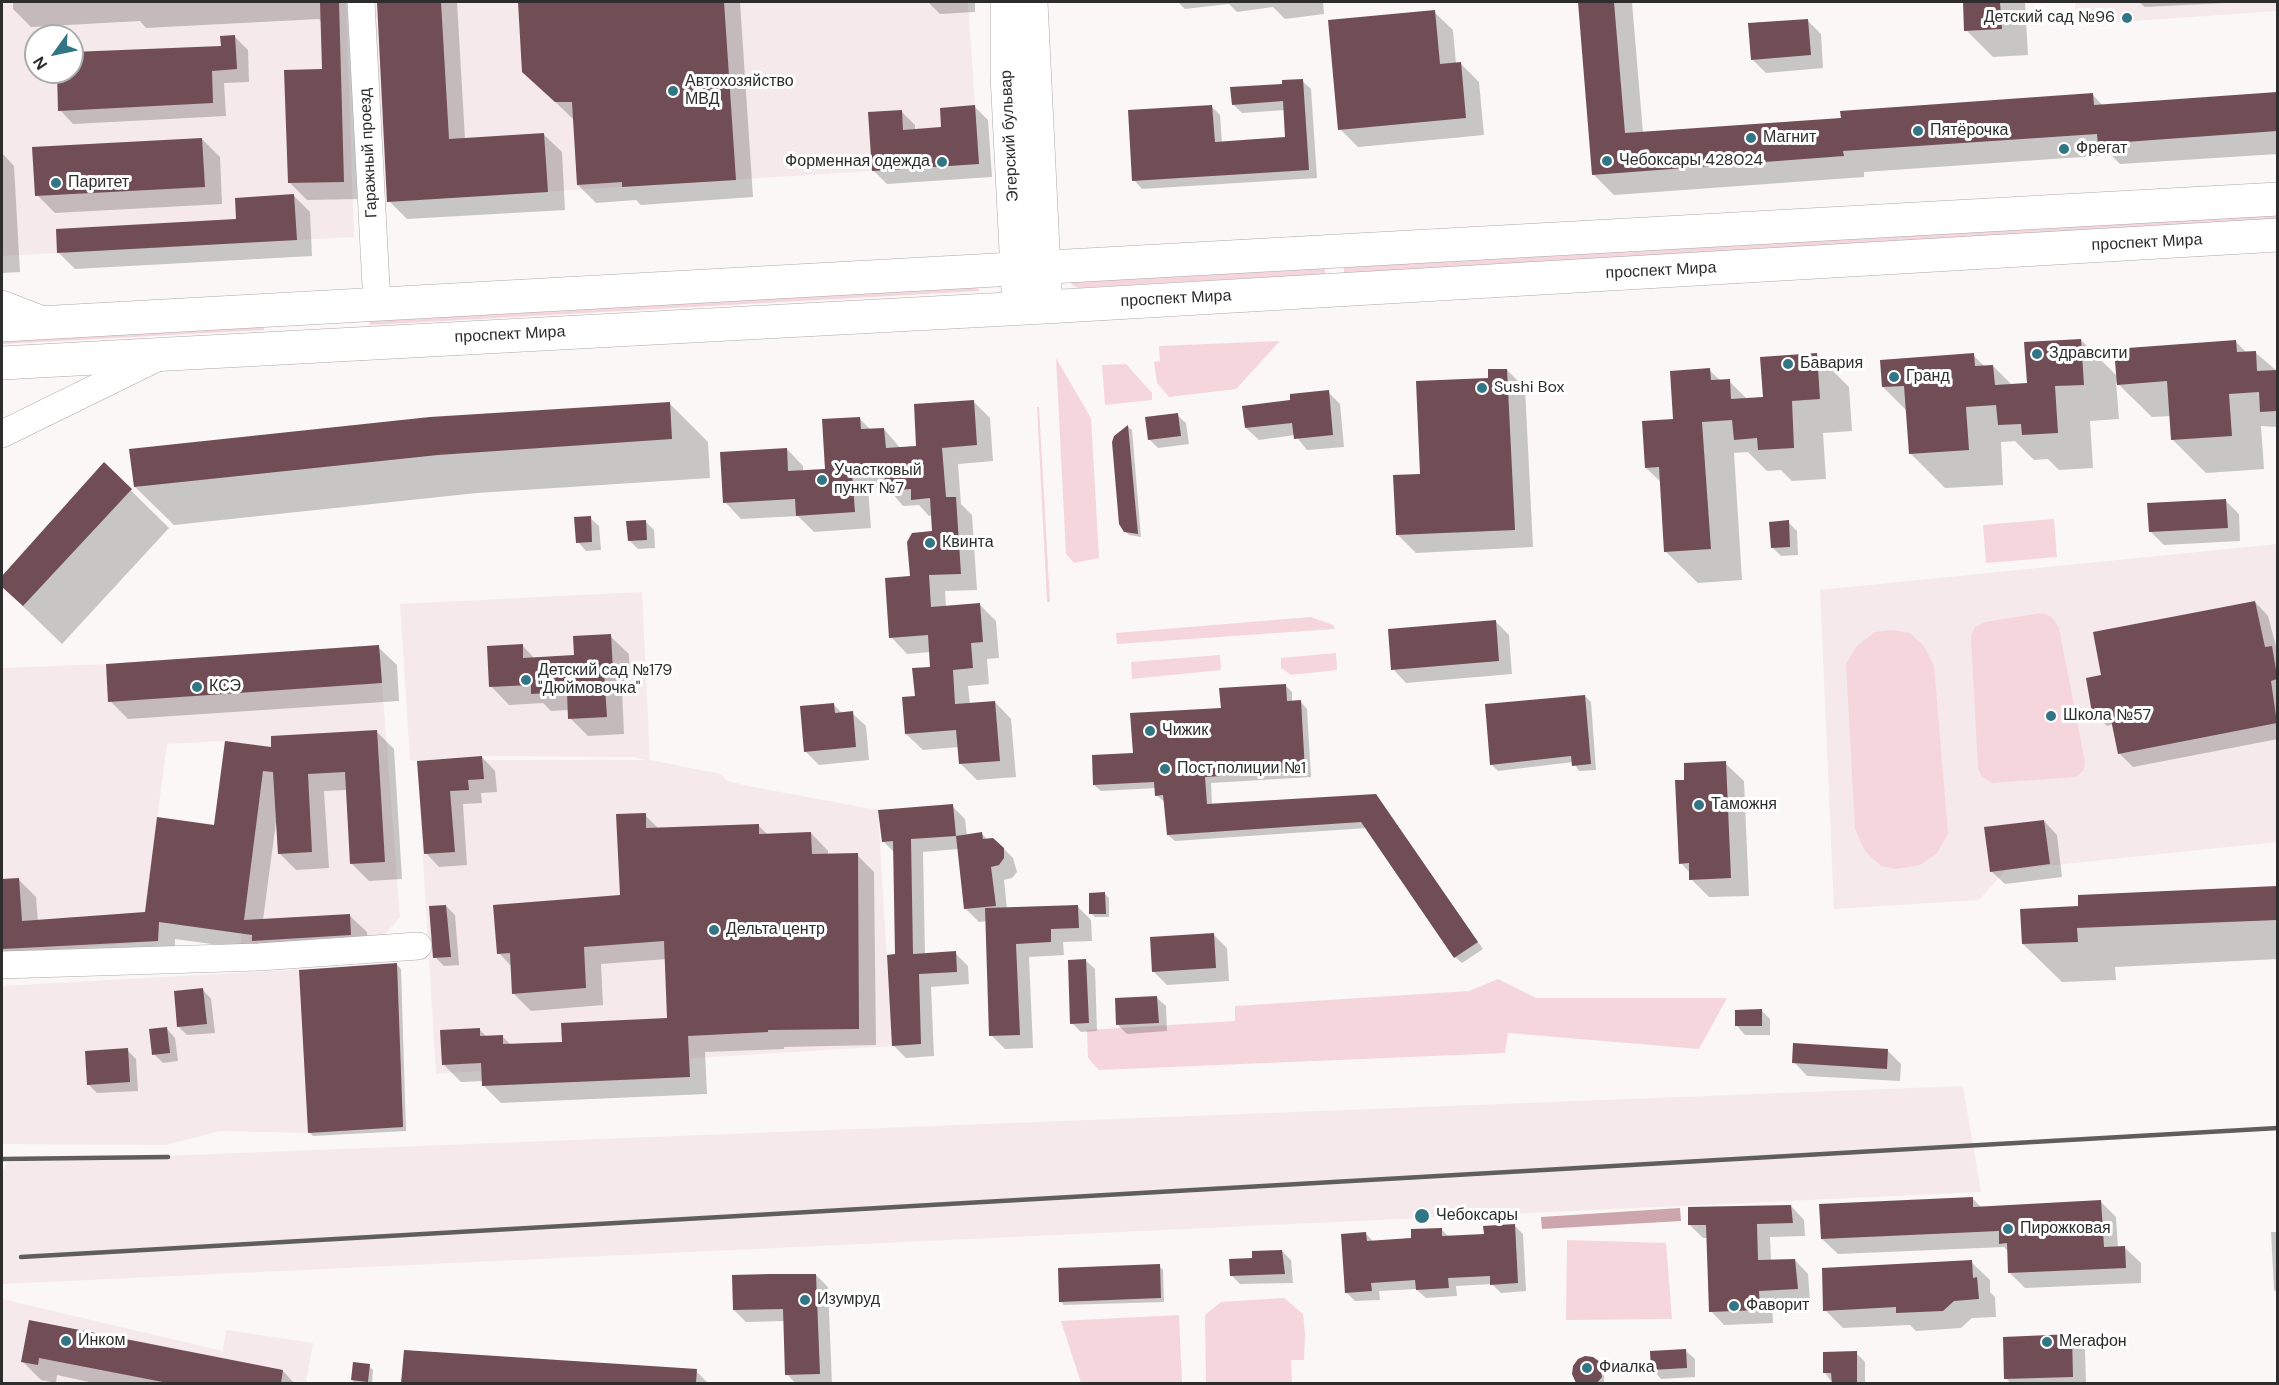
<!DOCTYPE html>
<meta charset="utf-8">
<style>
body{margin:0}
#map{position:relative;width:2279px;height:1385px;overflow:hidden;background:#fbf7f7;font-family:"DM Sans",sans-serif}
canvas{display:block}
.frame{position:absolute;inset:0;border:3px solid #2e2d2d;pointer-events:none}
.north{position:absolute;left:24px;top:24px;width:60px;height:60px;box-sizing:border-box;background:#fff;border:2px solid #ababab;border-radius:50%;rotate:237deg;font-size:16px;font-weight:700;line-height:24px;text-align:center;color:#2e2d2d}
.north::after{content:'';display:block;margin:auto;width:21px;height:27px;background:#327686;clip-path:polygon(50% 0,100% 100%,50% 72%,0 100%)}
</style>
<div id="map">
<canvas width="2279" height="1385"></canvas>
<div class="frame"></div>
<div class="north">N</div>
</div>
<script>
const g = document.querySelector('canvas').getContext('2d');
g.lineJoin = 'round';
function fillPath(path, color) { g.fillStyle = color; g.fill(path, 'evenodd'); }
const toPath = rows => new Path2D(rows.map(r => 'M' + r).join(''));
function strokePath(path, color, width, dash) { g.strokeStyle = color; g.lineWidth = width; g.lineCap = dash ? 'butt' : 'round'; g.setLineDash(dash || []); g.stroke(path); }
function drawText(font, color, halo, rows, align = 'center') {
  g.font = font + ' "DM Sans",sans-serif'; g.lineWidth = 6; g.setLineDash([]); g.textBaseline = 'middle'; g.strokeStyle = halo; g.fillStyle = color; for (const [text, x, y, turn = 0] of rows) {
    g.save(); g.translate(x, y); g.rotate((+turn || 0) * Math.PI / 180); g.textAlign = isNaN(turn) ? turn : align; if (halo) g.strokeText(text, 0, 0); g.fillText(text, 0, 0); g.restore();
  }
}
const built = toPath([
 [2,2,346,2,354,237,2,256],
 [36,36,72,36,72,72,36,72],
 [374,2,968,2,979,164,386,202],
 [2075,2,2277,2,2278,11,2077,25],
 [2277,544,2277,842,2006,870,1979,900,1834,909,1820,590],
 [642,592,650,760,721,774,727,781,753,787,878,810,892,1046,436,1074,417,761,410,760,400,604],
 [482,756,633,757,646,760,429,760],
 [379,645,400,917,382,938,240,947,266,747,225,741,167,744,148,888,159,922,158,941,2,954,2,668,106,664],
 [393,964,403,1127,308,1133,220,1131,166,1145,2,1144,2,986],
 [1963,1086,1981,1192,2,1284,2,1174,7,1162],
 [2,1299,223,1351,226,1330,313,1343,306,1383,2,1384]
]);
const green = toPath([
 [2277,208,2277,219,1344,273,1344,265],
 [1325,266,1325,274,1077,288,1071,284,1072,281],
 [977,283,979,291,370,325,370,316],
 [263,321,264,330,2,344,2,335],
 [1280,341,1236,389,1169,397,1157,383,1154,362,1160,361,1159,346],
 [1056,358,1091,418,1099,558,1074,563,1066,554],
 [1126,364,1152,393,1152,400,1105,405,1102,365],
 [1037,407,1039,407,1050,602,1047,602],
 [2054,519,2057,557,1986,563,1983,525],
 [2042,613,2052,617,2059,628,2085,762,2083,771,2075,777,1992,783,1982,777,1978,768,1971,636,1975,627,1985,622],
 [1311,617,1333,625,1335,629,1117,644,1116,633],
 [1893,630,1910,633,1924,646,1934,666,1948,834,1937,853,1920,865,1895,869,1881,866,1865,851,1855,829,1846,664,1857,646,1875,632],
 [1336,653,1337,670,1291,675,1281,668,1281,658],
 [1220,655,1221,670,1132,679,1131,662],
 [1498,979,1536,998,1727,998,1699,1049,1508,1033,1505,1053,1099,1070,1088,1058,1087,1030,1235,1021,1235,1006,1469,991],
 [1567,1240,1666,1243,1672,1319,1566,1320],
 [1284,1298,1303,1314,1305,1334,1304,1360,1291,1360,1292,1383,1206,1383,1205,1315,1221,1302],
 [1179,1315,1182,1383,1081,1383,1061,1321]
]);
const forest = toPath([
 [1680,1208,1681,1221,1542,1229,1541,1217]
]);
const shadow = toPath([
 [13,2,355,2,361,199,307,200,289,182,324,70,322,22,319,19,146,28,140,21,31,27,13,9],
 [378,2,457,2,465,139,543,134,562,152,565,210,407,219,389,201],
 [519,2,740,2,753,197,641,205,636,200,596,203,578,185,574,120,523,71],
 [928,2,975,2,975,12,940,14],
 [1178,2,1323,2,1324,14,1285,19,1273,7,1237,12,1229,4,1185,9],
 [1579,2,1632,2,1643,133,1842,119,2093,95,2103,106,2278,95,2278,154,2120,164,2111,155,1864,172,1864,177,1614,195,1593,174],
 [1964,2,2025,2,2028,55,1993,57,1966,30],
 [2139,2,2247,2,2145,7],
 [1434,12,1453,30,1456,64,1461,64,1479,82,1484,135,1358,147,1340,129],
 [1807,20,1821,34,1823,68,1766,73,1752,59],
 [234,36,248,50,249,82,224,83,226,116,73,124,60,110,58,72,72,72,72,54,222,48],
 [1302,81,1311,89,1317,178,1142,189,1134,180,1212,107,1220,115,1222,143,1287,139,1285,110,1242,113,1233,104],
 [975,107,988,120,992,177,887,184,873,170,901,111,915,125,915,130,943,128],
 [202,139,220,157,222,204,55,213,37,195],
 [2,153,14,166,20,272,2,273],
 [294,196,310,212,312,256,75,269,59,253,238,221],
 [2081,340,2118,377,2236,342,2247,353,2256,353,2278,372,2278,427,2261,426,2264,469,2206,473,2173,440,2171,416,2152,417,2116,382,2119,419,2090,421,2093,468,2059,470,2048,459,2034,460,2015,441,2001,442,2003,485,1945,488,1910,453,1907,411,1883,387,1973,355,1985,367,1993,366,2012,385,2028,384],
 [1817,355,1849,387,1852,431,1823,433,1826,479,1792,481,1781,470,1767,471,1748,452,1734,453,1742,580,1698,583,1665,551,1661,482,1646,468,1709,370,1721,381,1729,381,1748,400,1764,399],
 [1507,370,1525,388,1533,547,1416,553,1398,535,1422,475,1490,379],
 [1328,392,1340,404,1344,447,1307,450,1295,435,1259,440,1246,428,1292,401],
 [973,401,990,418,993,461,958,464,961,504,972,515,977,590,945,591,946,607,980,605,996,621,999,658,987,659,989,684,968,686,970,704,995,702,1011,719,1016,777,977,780,960,763,959,747,923,750,906,734,916,697,932,668,931,652,907,654,891,637,912,578,934,533,932,515,929,516,919,505,903,506,887,487,868,488,871,528,814,532,798,516,741,519,725,502,787,449,803,466,803,472,827,470,859,418,871,430,884,429,901,449,918,448],
 [669,403,708,442,710,478,477,493,174,525,135,487],
 [1177,415,1186,423,1189,444,1158,448,1149,439],
 [1128,427,1132,430,1141,537,1129,535,1125,531,1115,437],
 [104,464,169,528,62,644,2,586,2,578],
 [2225,500,2239,514,2240,541,2164,545,2150,531],
 [590,518,599,526,601,550,586,551,578,542],
 [645,521,654,530,655,548,638,549,629,540],
 [1788,522,1797,531,1798,555,1781,556,1772,547],
 [2255,602,2268,616,2278,654,2278,739,2133,767,2120,754,2114,724,2107,726,2094,712,2103,677],
 [1495,621,1509,635,1512,674,1406,683,1393,669],
 [610,636,629,654,630,688,622,689,624,734,588,736,570,718,569,710,551,711,543,703,509,705,491,686,522,645,535,659,575,657],
 [378,647,397,665,399,701,128,719,110,701],
 [1285,685,1292,692,1292,702,1301,702,1307,709,1311,777,1211,783,1212,806,1376,795,1483,949,1462,963,1455,957,1367,828,1175,841,1168,835,1165,802,1156,795,1156,788,1101,791,1094,785,1134,755,1222,709],
 [1585,696,1591,702,1596,770,1579,771,1573,762,1498,771,1491,764],
 [834,705,843,714,852,713,866,726,869,760,819,765,805,751],
 [377,732,394,749,402,879,369,881,352,864,347,790,324,791,329,868,296,870,279,853,276,822,263,920,349,915,367,932,368,952,263,951,175,939,175,958,17,967,2,951,2,881,18,879,36,897,38,922,146,913,273,749],
 [482,757,495,771,497,792,481,793,482,803,463,804,467,865,439,867,426,853,419,762],
 [1725,763,1744,781,1749,896,1709,897,1691,879,1690,873,1681,863,1686,781],
 [952,806,965,819,967,836,981,833,988,840,999,844,1013,858,1017,872,1012,878,1004,880,1007,909,1077,906,1091,920,1092,941,1063,942,1064,955,1029,957,1033,1048,1005,1049,991,1035,987,921,979,922,965,908,959,849,923,852,925,955,955,953,968,966,969,984,931,987,934,1056,906,1058,893,1045,896,956,895,853,883,841],
 [645,815,659,829,758,825,768,835,811,833,828,851,828,855,857,855,874,872,876,1045,784,1047,784,1049,705,1052,707,1094,501,1103,483,1085,483,1081,461,1082,444,1065,480,1030,487,1037,502,1036,511,1045,563,1043,669,1020,667,959,601,964,603,1005,531,1011,514,994,512,967,499,953,622,896],
 [2044,821,2057,835,2062,877,2005,884,1991,871],
 [2278,888,2278,959,2115,967,2116,980,2062,982,2023,944,2080,908,2079,896],
 [1105,894,1109,898,1109,917,1095,917,1091,913],
 [446,906,455,915,459,965,444,966,435,957],
 [1213,934,1227,948,1229,981,1167,985,1154,972],
 [1086,961,1095,969,1097,1031,1081,1032,1072,1023],
 [397,965,401,969,406,1131,313,1136,309,1132],
 [203,990,211,999,215,1033,187,1035,178,1026],
 [1157,998,1166,1006,1167,1031,1127,1034,1118,1025],
 [1761,1010,1770,1019,1770,1035,1745,1035,1737,1026],
 [167,1029,175,1038,178,1061,163,1063,154,1054],
 [127,1050,136,1059,138,1091,97,1093,88,1084],
 [1887,1050,1901,1064,1900,1081,1807,1076,1794,1062],
 [1972,1198,1982,1208,2101,1202,2116,1217,2118,1248,2125,1248,2141,1263,2141,1283,2025,1288,2009,1272,2008,1251,2004,1247,1838,1254,1822,1239],
 [1791,1206,1804,1220,1805,1236,1770,1237,1771,1261,1795,1260,1808,1274,1810,1302,1772,1304,1773,1323,1724,1325,1711,1311,1708,1238,1703,1238,1690,1225],
 [1514,1225,1523,1234,1526,1291,1501,1293,1492,1284,1456,1286,1457,1296,1426,1298,1416,1289,1379,1291,1380,1300,1355,1301,1346,1292,1366,1234,1374,1242,1412,1240,1441,1229,1449,1237,1485,1235],
 [2271,1232,2278,1232,2278,1293,2274,1290],
 [1282,1251,1291,1260,1293,1283,1240,1284,1232,1276,1254,1259],
 [1971,1262,1990,1280,1990,1292,1995,1297,1996,1317,1972,1318,1961,1328,1916,1331,1910,1325,1843,1328,1825,1310],
 [1159,1266,1163,1270,1164,1302,1064,1305,1060,1301],
 [816,1275,828,1287,832,1384,796,1384,787,1374,785,1321,746,1322,734,1310],
 [30,1322,283,1371,295,1384,98,1384,57,1375,56,1383,41,1380,23,1362],
 [2071,1336,2085,1350,2086,1384,2011,1384,2006,1378],
 [405,1351,696,1371,709,1384,403,1384],
 [1686,1351,1695,1359,1695,1377,1661,1379,1653,1370],
 [1856,1353,1865,1362,1865,1384,1833,1384,1825,1373],
 [1599,1363,1604,1368,1604,1384,1579,1384,1576,1381],
 [369,1366,373,1370,372,1384,356,1384,352,1380]
]);
const building = toPath([
 [320,2,339,2,344,182,288,183,284,70,322,69],
 [377,2,441,2,449,139,544,133,548,192,387,202],
 [518,2,724,2,736,180,622,187,622,182,577,185,572,102,555,102,522,72],
 [1578,2,1614,2,1625,133,1841,118,1840,111,2093,93,2094,105,2277,92,2277,131,2098,144,2097,134,1843,151,1844,156,1592,175],
 [1963,2,2000,2,2002,29,1964,31],
 [1435,10,1440,64,1461,62,1466,118,1338,130,1328,20],
 [1808,19,1811,55,1751,60,1748,23],
 [235,35,237,69,212,71,213,103,58,111,57,72,72,72,72,52,221,46,220,36],
 [1303,79,1309,170,1132,181,1128,110,1212,105,1215,142,1285,137,1283,101,1232,105,1230,87,1282,84,1282,80],
 [975,105,979,164,872,171,868,112,902,110,903,130,941,127,940,108],
 [202,138,205,187,35,196,32,147],
 [294,194,297,240,57,253,56,229,236,219,235,198],
 [2081,339,2084,385,2055,386,2058,433,2022,435,2021,424,1998,425,1996,405,1966,407,1969,450,1909,454,1904,386,1882,387,1880,360,1974,353,1975,366,1993,365,1995,385,2027,383,2024,342],
 [2236,340,2237,352,2256,351,2257,371,2277,370,2277,411,2260,412,2259,392,2229,394,2232,436,2171,440,2167,381,2117,385,2114,349],
 [1817,353,1820,399,1792,401,1794,448,1758,450,1757,438,1734,440,1732,420,1702,422,1711,549,1664,552,1659,467,1645,468,1642,421,1673,419,1670,371,1710,368,1711,380,1730,379,1731,399,1763,397,1760,357],
 [1488,369,1507,369,1515,530,1396,535,1393,475,1420,474,1416,381,1488,378],
 [1329,390,1333,435,1294,439,1292,423,1245,428,1242,406,1290,400,1290,394],
 [974,400,977,445,942,448,946,497,956,497,961,574,929,575,931,607,980,603,983,642,971,643,973,668,953,670,955,704,995,701,1000,761,959,764,956,730,905,734,902,697,915,696,912,668,930,667,928,635,889,638,885,578,910,576,907,542,912,533,932,531,930,498,911,500,911,489,886,491,884,470,852,472,855,512,796,516,795,499,723,503,720,452,787,448,788,471,825,469,822,419,860,417,861,429,884,428,886,448,916,446,914,404],
 [670,402,672,439,438,455,134,487,129,449,430,417],
 [1178,413,1181,436,1148,440,1145,417],
 [1128,425,1138,534,1124,532,1119,524,1112,442,1114,436],
 [104,462,132,489,23,606,2,587,2,576],
 [2226,499,2228,528,2149,532,2147,503],
 [591,516,592,542,576,543,574,517],
 [646,520,647,540,628,541,626,521],
 [1789,520,1790,547,1771,548,1769,522],
 [2255,601,2265,647,2272,646,2277,676,2277,679,2271,681,2277,723,2118,754,2109,710,2092,713,2086,678,2101,675,2093,632],
 [1496,620,1499,661,1391,670,1388,629],
 [611,634,613,671,604,671,607,717,568,719,567,692,531,694,531,685,489,687,487,646,523,644,523,658,574,655,573,636],
 [379,645,382,683,108,702,106,664],
 [1286,684,1287,701,1301,700,1305,771,1205,777,1207,804,1376,794,1478,942,1454,958,1361,822,1167,835,1163,795,1155,796,1154,782,1093,785,1092,755,1133,753,1130,713,1221,708,1219,688],
 [1585,695,1591,764,1572,766,1571,756,1490,765,1485,704],
 [834,703,835,713,853,711,856,747,804,752,800,706],
 [377,730,385,862,350,864,345,772,308,774,312,852,278,854,273,772,263,771,244,920,350,914,351,935,252,941,252,935,159,922,158,941,2,949,2,879,19,878,22,921,145,912,157,817,214,825,225,741,271,747,271,736],
 [482,756,484,779,468,780,469,790,450,791,455,852,424,854,417,761],
 [1726,761,1731,878,1689,880,1689,863,1679,864,1675,780,1684,780,1684,763],
 [953,804,956,836,911,839,913,954,956,951,957,972,919,974,921,1044,892,1046,887,955,895,954,893,841,882,842,878,810],
 [646,813,646,828,759,824,759,834,811,832,812,854,858,853,859,1029,768,1030,768,1032,688,1036,690,1077,482,1086,481,1063,442,1065,440,1030,480,1028,480,1036,503,1035,503,1044,562,1042,561,1023,667,1018,664,941,584,947,586,988,512,994,510,953,497,954,493,905,620,895,616,814],
 [2044,820,2050,864,1990,872,1984,827],
 [982,832,983,839,993,838,1004,848,1004,858,999,865,991,867,996,906,964,909,956,836],
 [2277,886,2277,920,2077,928,2078,942,2022,944,2020,909,2078,906,2078,895],
 [1105,892,1106,914,1089,914,1089,893],
 [446,905,451,957,433,958,429,906],
 [1078,905,1079,928,1051,929,1051,942,1016,944,1020,1035,989,1036,985,908],
 [1214,933,1216,968,1152,972,1150,937],
 [1086,959,1089,1023,1070,1024,1068,960],
 [397,963,403,1127,308,1133,299,970],
 [203,988,207,1024,177,1027,174,991],
 [1157,996,1159,1023,1116,1025,1115,998],
 [1762,1009,1762,1026,1735,1026,1735,1010],
 [167,1027,170,1053,152,1055,149,1029],
 [1793,1043,1888,1049,1887,1069,1792,1063],
 [128,1048,130,1082,87,1085,85,1051],
 [1973,1197,1973,1207,2101,1200,2104,1247,2125,1246,2126,1268,2008,1273,2007,1243,1999,1244,1999,1231,1821,1239,1819,1204],
 [1791,1205,1793,1223,1757,1224,1758,1260,1795,1259,1798,1289,1759,1291,1760,1310,1709,1312,1706,1225,1688,1225,1688,1207],
 [1515,1224,1518,1283,1490,1285,1490,1276,1448,1278,1449,1288,1416,1290,1415,1280,1371,1283,1372,1291,1345,1293,1341,1234,1366,1232,1367,1241,1411,1238,1411,1229,1442,1228,1442,1236,1484,1234,1483,1226],
 [1282,1250,1285,1274,1230,1276,1229,1259,1252,1258,1252,1251],
 [1972,1260,1973,1278,1977,1277,1979,1299,1954,1301,1943,1311,1896,1313,1896,1307,1823,1311,1822,1268],
 [1160,1264,1161,1298,1059,1302,1058,1268],
 [770,1274,816,1274,820,1374,785,1375,783,1309,733,1310,732,1275],
 [29,1320,283,1370,281,1383,168,1383,39,1358,38,1365,21,1362],
 [2072,1334,2073,1377,2004,1379,2003,1337],
 [1686,1349,1687,1368,1651,1370,1650,1351],
 [404,1350,697,1369,696,1383,401,1383],
 [1857,1351,1857,1383,1832,1383,1831,1373,1823,1373,1823,1352],
 [1585,1356,1593,1357,1600,1362,1602,1377,1597,1383,1576,1383,1572,1374,1573,1366,1578,1359],
 [353,1362,370,1364,368,1382,351,1380]
]);
const minor = toPath([
 [361,2,377,305],
 [2,304,46,321],
 [2,434,159,357],
 [2,965,259,957,418,946]
]);
const major = toPath([
 [1007,2,1007,75,1018,290],
 [1031,2,1045,290],
 [2,325,2278,199],
 [2,363,1045,307,2278,235]
]);
const rail = toPath([
 [2,1159,168,1157],
 [21,1257,2278,1128]
]);
const markers = [
 [2127,18,6,"#327686"],
 [673,91,6,"#327686"],
 [1918,131,6,"#327686"],
 [1751,138,6,"#327686"],
 [2064,149,6,"#327686"],
 [1607,161,6,"#327686"],
 [942,162,6,"#327686"],
 [56,183,6,"#327686"],
 [2037,354,6,"#327686"],
 [1788,364,6,"#327686"],
 [1894,377,6,"#327686"],
 [1482,388,6,"#327686"],
 [822,480,6,"#327686"],
 [930,543,6,"#327686"],
 [526,680,6,"#327686"],
 [197,687,6,"#327686"],
 [2051,716,6,"#327686"],
 [1150,731,6,"#327686"],
 [1165,769,6,"#327686"],
 [1699,805,6,"#327686"],
 [714,930,6,"#327686"],
 [1422,1216,8,"#327686"],
 [2008,1229,6,"#327686"],
 [805,1300,6,"#327686"],
 [1734,1306,6,"#327686"],
 [66,1341,6,"#327686"],
 [2047,1342,6,"#327686"],
 [1587,1368,6,"#327686"]
];
const poiNames = [
 ["Детский сад №96",2115,18,"right"],
 ["Автохозяйство",685,82],
 ["МВД",685,100],
 ["Пятёрочка",1930,131],
 ["Магнит",1763,138],
 ["Фрегат",2076,149],
 ["Чебоксары 428024",1619,161],
 ["Форменная одежда",930,162,"right"],
 ["Паритет",68,183],
 ["Здравсити",2049,354],
 ["Бавария",1800,364],
 ["Гранд",1906,377],
 ["Sushi Box",1494,388],
 ["Участковый",834,471],
 ["пункт №7",834,489],
 ["Квинта",942,543],
 ["Детский сад №179",538,671],
 ["\"Дюймовочка\"",538,689],
 ["КСЭ",209,687],
 ["Школа №57",2063,716],
 ["Чижик",1162,731],
 ["Пост полиции №1",1177,769],
 ["Таможня",1711,805],
 ["Дельта центр",726,930],
 ["Чебоксары",1436,1216],
 ["Пирожковая",2020,1229],
 ["Изумруд",817,1300],
 ["Фаворит",1746,1306],
 ["Инком",78,1341],
 ["Мегафон",2059,1342],
 ["Фиалка",1599,1368]
];
const streetNames = [
 ["Эгерский бульвар",1010,136,-93],
 ["Гаражный проезд",369,153,-93],
 ["проспект Мира",2147,243,-3],
 ["проспект Мира",1661,271,-3],
 ["проспект Мира",1176,299,-3],
 ["проспект Мира",510,335,-3]
];
fillPath(built, '#f5e9eb');
fillPath(green, '#f5d6dc');
fillPath(forest, '#cda5ac');
fillPath(shadow, '#0003');
fillPath(building, '#714e55');
strokePath(minor, '#aca8a9', 28);
strokePath(major, '#aca8a9', 34);
strokePath(minor, '#fff', 27);
strokePath(major, '#fff', 33);
strokePath(rail, '#5f5d5d', 4.5);
for (const [x, y, r, color] of markers) { const dot = new Path2D(); dot.arc(x, y, r, 0, 2 * Math.PI); g.fillStyle = color; g.fill(dot); strokePath(dot, '#fff', 2); }
drawText('16px', '#2e2d2d', '#fff', poiNames, 'left');
drawText('16px', '#2e2d2d', '#fff', streetNames);
</script>
